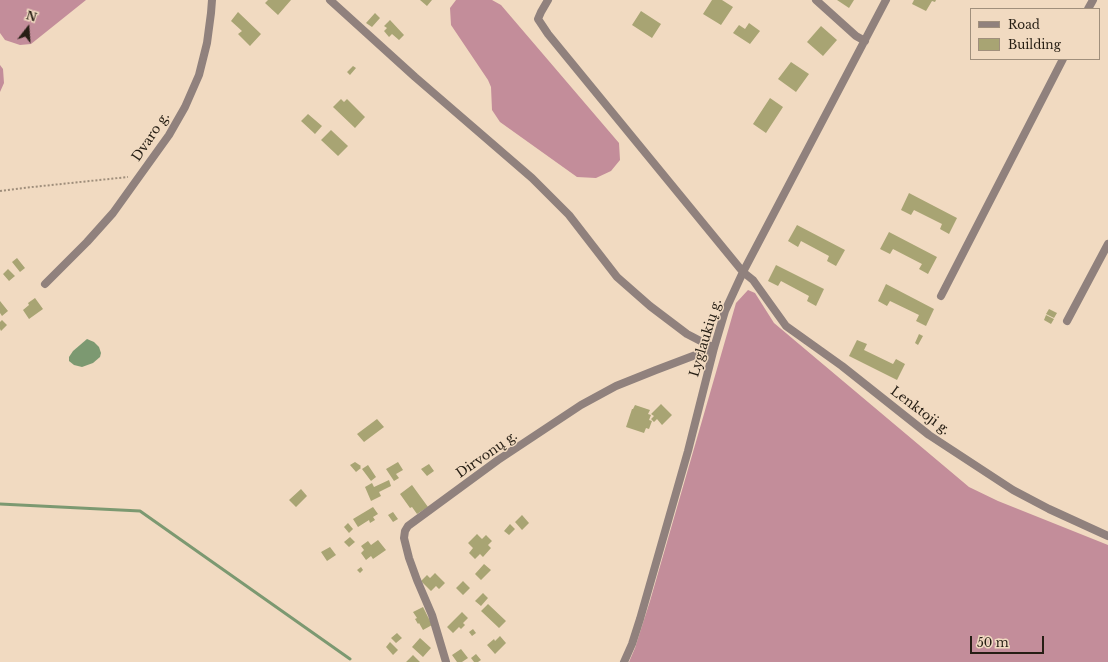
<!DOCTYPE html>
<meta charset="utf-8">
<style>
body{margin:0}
#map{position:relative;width:1108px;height:662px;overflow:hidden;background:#f1dac1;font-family:"Libre Baskerville",serif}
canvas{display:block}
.legend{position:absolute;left:970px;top:8px;width:130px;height:52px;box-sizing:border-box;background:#f1dac1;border:1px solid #a08f7c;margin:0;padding:5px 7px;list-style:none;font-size:12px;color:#261e14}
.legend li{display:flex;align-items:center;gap:8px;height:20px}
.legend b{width:20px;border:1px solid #a08f7c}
.north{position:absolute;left:8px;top:8px;width:40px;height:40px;-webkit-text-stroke:3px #f1dac1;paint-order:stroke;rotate:17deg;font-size:11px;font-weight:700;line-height:16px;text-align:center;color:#261e14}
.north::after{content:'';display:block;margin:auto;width:14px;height:18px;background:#261e14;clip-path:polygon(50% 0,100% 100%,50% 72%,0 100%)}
.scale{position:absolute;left:970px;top:636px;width:74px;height:18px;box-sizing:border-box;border:2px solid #261e14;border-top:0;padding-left:5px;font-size:12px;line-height:14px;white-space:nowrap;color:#261e14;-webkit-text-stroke:3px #f1dac1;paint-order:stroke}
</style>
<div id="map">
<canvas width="1108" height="662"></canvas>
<ul class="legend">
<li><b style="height:5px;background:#90817d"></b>Road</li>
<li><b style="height:11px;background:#a8a473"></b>Building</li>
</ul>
<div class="north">N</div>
<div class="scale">50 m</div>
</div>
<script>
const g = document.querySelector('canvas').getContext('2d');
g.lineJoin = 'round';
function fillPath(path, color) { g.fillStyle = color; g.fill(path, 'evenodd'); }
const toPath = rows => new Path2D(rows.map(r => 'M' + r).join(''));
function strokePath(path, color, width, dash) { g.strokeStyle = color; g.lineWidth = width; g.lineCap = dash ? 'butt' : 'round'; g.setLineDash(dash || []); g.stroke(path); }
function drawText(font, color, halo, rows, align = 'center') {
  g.font = font + ' "Libre Baskerville",serif'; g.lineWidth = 3; g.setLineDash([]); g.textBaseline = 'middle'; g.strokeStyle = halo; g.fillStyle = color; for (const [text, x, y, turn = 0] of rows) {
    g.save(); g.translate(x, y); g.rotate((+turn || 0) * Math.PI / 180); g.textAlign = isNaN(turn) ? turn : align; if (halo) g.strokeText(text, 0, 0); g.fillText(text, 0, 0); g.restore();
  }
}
const forest = toPath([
 [0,0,86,0,31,44,20,45,5,40,0,33],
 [456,0,492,0,501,5,619,143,620,160,611,171,596,178,577,177,500,122,492,110,491,87,488,80,451,25,450,8],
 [0,65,3,69,4,83,0,92],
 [748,290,755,293,774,323,969,487,998,501,1108,545,1108,662,629,662,635,648,650,601,736,303]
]);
const water = toPath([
 [87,339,94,342,99,347,101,353,100,357,93,363,82,367,74,365,69,361,69,357,73,351]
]);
const stream = toPath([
 [0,504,140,511,350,659]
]);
const building = toPath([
 [268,0,291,0,278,15,265,3],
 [420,0,432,0,427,6],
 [712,0,722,0,733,7,721,25,703,14],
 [837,0,854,0,849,8],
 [914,0,936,0,935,2,932,1,926,11,912,4],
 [641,11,661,24,652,38,632,25],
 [238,12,261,34,250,46,238,34,242,31,231,21],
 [375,13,380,18,372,27,366,23],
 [390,20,404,35,399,40,392,34,389,37,384,31,387,28,384,26],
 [749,23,760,31,750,44,733,33,739,25,745,29],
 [821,26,837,40,823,56,807,42],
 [791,62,809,74,796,92,778,79],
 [353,66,356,68,350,75,347,72],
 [770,98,783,107,766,133,753,124],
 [341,99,344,102,347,99,365,117,355,128,333,107],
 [308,114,322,126,315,134,301,121],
 [331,130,348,146,338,156,321,140],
 [909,193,957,218,949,234,940,229,942,224,914,210,911,215,901,210],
 [797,225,845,250,836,266,827,261,829,256,801,241,798,247,788,241],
 [889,232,937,257,928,274,919,269,922,264,893,249,890,254,880,249],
 [17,258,25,268,20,272,12,262],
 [776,265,824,289,816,306,807,301,809,296,781,281,778,286,768,281],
 [8,269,15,276,9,281,3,274],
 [886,284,934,309,926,326,916,321,919,315,890,301,887,306,878,301],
 [35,298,43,309,29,319,23,310,29,305,28,303],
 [0,301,8,311,2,316,0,313],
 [1049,309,1057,313,1054,318,1046,314],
 [1046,315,1054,319,1051,324,1044,320],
 [2,320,7,325,1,331,0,329,0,322],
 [919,334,923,336,918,345,915,343],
 [857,340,867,344,864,350,893,364,896,359,905,364,897,380,849,356],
 [661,404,672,415,662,425,657,419,654,422,651,419,654,416,651,414],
 [635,405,650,410,648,414,651,415,649,420,652,421,649,429,646,428,644,433,626,427,632,409,633,409],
 [377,419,384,427,364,442,357,434],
 [355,462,361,466,360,467,361,468,356,472,350,465],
 [398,462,403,470,396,474,399,478,394,481,386,469],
 [429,464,434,471,427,476,421,469],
 [368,465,376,477,371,481,362,469],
 [389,480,391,486,379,492,381,496,371,501,365,487,372,483,374,487],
 [412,485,428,507,417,514,412,507,410,508,400,494],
 [301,489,307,496,296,507,289,500],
 [373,507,378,514,373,517,375,520,370,523,369,520,358,527,353,519],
 [393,512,398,519,393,522,388,515],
 [522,515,529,523,522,530,515,522],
 [348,523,353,529,349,533,344,527],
 [510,524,515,529,509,535,504,531],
 [477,534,482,539,486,535,492,541,488,545,491,548,483,557,480,554,475,559,469,553,473,548,468,543],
 [350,537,355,542,349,547,344,542],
 [378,540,386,550,373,559,371,556,366,560,361,553,364,550,361,546,368,541,371,545],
 [330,547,336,555,327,561,321,552],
 [484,564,491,570,481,580,475,574],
 [361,567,363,570,360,573,357,570],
 [435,573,445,583,439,589,436,586,431,591,421,581,427,575,430,578],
 [463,581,470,588,463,595,456,588],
 [483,593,488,598,481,606,475,601],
 [488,604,506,621,499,628,481,611],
 [423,607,432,625,423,630,419,623,418,624,415,619,417,618,413,612],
 [462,612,468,618,463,623,465,625,461,629,459,627,453,633,447,627],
 [473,629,476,633,472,636,469,632],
 [397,633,402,638,396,643,391,638],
 [500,636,506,643,495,654,487,645,494,639,495,641],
 [420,638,431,648,423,657,412,647],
 [390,642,398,650,393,655,386,647],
 [461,649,468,658,462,662,457,662,452,655],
 [476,654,481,660,478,662,474,662,471,658],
 [413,655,420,662,406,662]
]);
const path = toPath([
 [0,191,23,188,128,177]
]);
const street = toPath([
 [330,0,415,77,532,178,569,215,617,277,650,306,687,334,714,348],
 [548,0,541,12,538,19,548,34,743,272,753,280,786,326,842,366,929,435,1013,490,1049,509,1108,536],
 [816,0,856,36,865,41],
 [1088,9,1093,0],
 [45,284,87,242,113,213,169,135,185,107,199,75,207,43,211,13,212,0],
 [941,296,1063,59],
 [1067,321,1108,244],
 [446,662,432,615,417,580,409,558,404,538,405,531,408,526,498,460,581,405,616,386,656,370,714,348],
 [624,662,632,644,640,619,688,451,714,348,725,311,743,272,886,0]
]);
const streetNames = [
 ["Dvaro g.",151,137,-56],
 ["Lyglaukių g.",706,338,-73],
 ["Lenktoji g.",920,411,37],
 ["Dirvonų g.",487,455,-35]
];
fillPath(forest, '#c38d9a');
fillPath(water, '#7c9971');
strokePath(stream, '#7c9971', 3);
fillPath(building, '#a8a473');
strokePath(path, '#9f8e7b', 2, [2, 2]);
strokePath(street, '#90817d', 8);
drawText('13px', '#261e14', '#f1dac1', streetNames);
</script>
